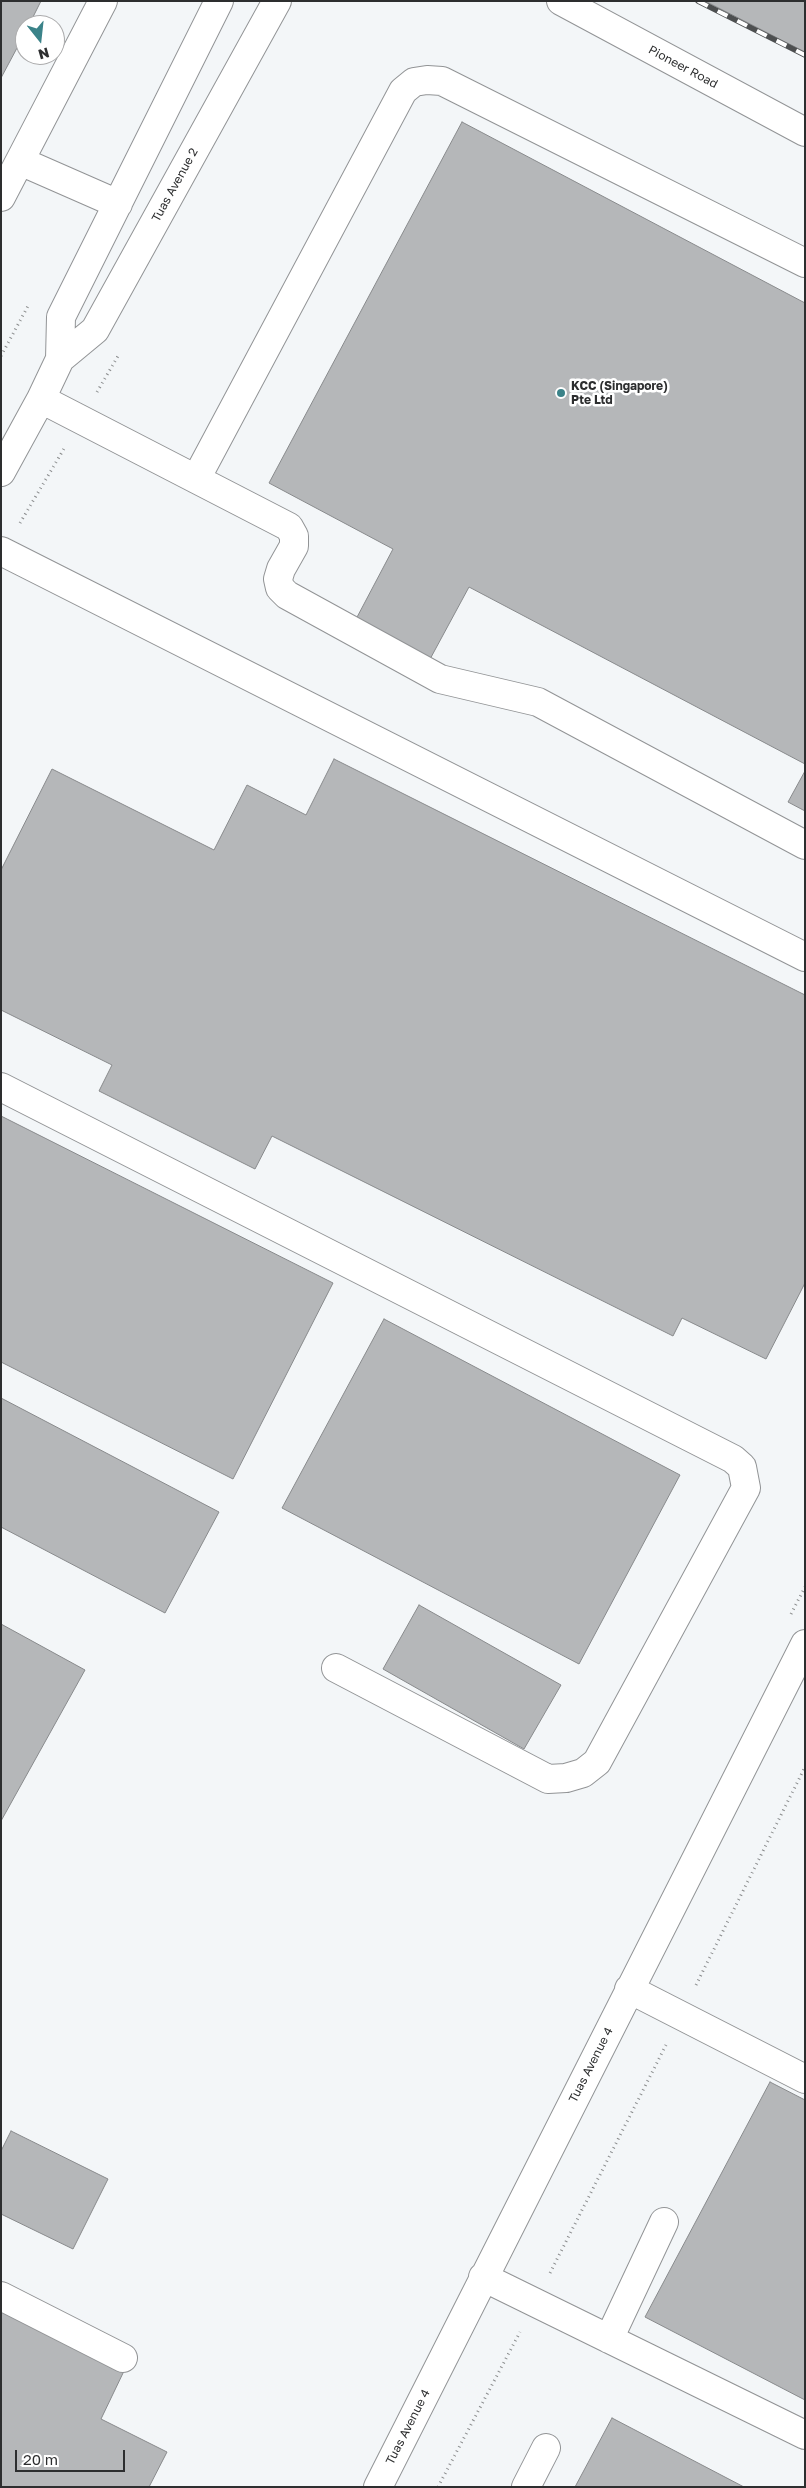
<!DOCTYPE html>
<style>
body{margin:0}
#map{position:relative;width:806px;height:2488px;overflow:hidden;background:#f3f6f8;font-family:"Golos Text",sans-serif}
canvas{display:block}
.frame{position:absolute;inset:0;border:2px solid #2d2e2f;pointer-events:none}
.north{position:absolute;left:15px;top:15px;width:50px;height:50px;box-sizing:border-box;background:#fff;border:1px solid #ababac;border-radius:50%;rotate:164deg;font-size:14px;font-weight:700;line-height:20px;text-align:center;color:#2d2e2f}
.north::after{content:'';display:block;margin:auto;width:18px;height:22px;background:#3b8389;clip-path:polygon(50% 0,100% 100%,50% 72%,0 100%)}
.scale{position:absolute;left:15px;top:2450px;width:110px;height:22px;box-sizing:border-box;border:2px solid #2d2e2f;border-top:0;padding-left:6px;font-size:15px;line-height:18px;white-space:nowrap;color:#2d2e2f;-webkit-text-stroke:4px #fff;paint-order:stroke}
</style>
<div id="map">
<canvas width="806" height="2488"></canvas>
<div class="frame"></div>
<div class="north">N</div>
<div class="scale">20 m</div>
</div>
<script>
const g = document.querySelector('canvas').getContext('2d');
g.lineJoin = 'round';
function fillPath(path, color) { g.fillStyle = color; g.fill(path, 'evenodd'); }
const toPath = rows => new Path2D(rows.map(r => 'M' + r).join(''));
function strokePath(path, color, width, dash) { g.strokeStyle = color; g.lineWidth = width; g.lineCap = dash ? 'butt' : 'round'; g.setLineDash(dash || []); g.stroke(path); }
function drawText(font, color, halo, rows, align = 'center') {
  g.font = font + ' "Golos Text",sans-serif'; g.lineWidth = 5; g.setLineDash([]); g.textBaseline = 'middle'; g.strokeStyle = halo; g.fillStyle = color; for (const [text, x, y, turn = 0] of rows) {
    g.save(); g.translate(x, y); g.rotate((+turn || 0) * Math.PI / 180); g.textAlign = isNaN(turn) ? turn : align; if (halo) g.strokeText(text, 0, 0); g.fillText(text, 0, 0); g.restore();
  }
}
const building = toPath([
 [1,1,41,1,29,25,25,25,25,33,1,78,1,1],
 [705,1,805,1,805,52,705,1],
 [462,122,805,303,805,764,469,587,429,661,355,621,393,549,269,483,462,122],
 [334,759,805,995,805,1283,766,1359,682,1318,673,1336,272,1136,255,1169,99,1091,112,1065,1,1010,1,870,52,769,214,850,247,785,306,815,334,759],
 [805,771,805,811,788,802,805,771],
 [1,1116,333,1283,233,1479,1,1362,1,1116],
 [384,1319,680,1475,579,1664,282,1508,384,1319],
 [1,1398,219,1512,165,1613,1,1527,1,1398],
 [419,1605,561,1685,524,1749,383,1669,419,1605],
 [1,1624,85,1670,1,1821,1,1624],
 [770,2082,805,2100,805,2400,645,2317,770,2082],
 [11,2131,108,2179,73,2249,1,2214,1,2151,11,2131],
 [1,2309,124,2371,101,2419,167,2452,149,2487,1,2487,1,2309],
 [612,2418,744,2487,575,2487,612,2418]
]);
const path = toPath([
 [1,356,28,306],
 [97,392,118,356],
 [20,523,65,447],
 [791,1614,805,1587],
 [696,1985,805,1767],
 [550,2273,666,2045],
 [438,2487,520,2332]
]);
const minor = toPath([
 [20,161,118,204],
 [1,197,103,1],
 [60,359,95,330,277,1],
 [41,399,289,527,294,536,294,546,281,569,278,579,280,588,287,595,440,679,538,702,805,845],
 [1,472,41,399,60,359,61,317,219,1],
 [196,479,403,91,414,82,427,80,442,81,805,263],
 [1,551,805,957],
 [1,1087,733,1459,742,1467,746,1488,597,1762,583,1773,566,1778,548,1779,336,1668],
 [629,1989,805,2079],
 [483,2277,805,2435],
 [1,2296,123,2358],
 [609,2339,664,2222],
 [378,2487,805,1644],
 [526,2487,546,2448]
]);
const major = toPath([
 [561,1,805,132]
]);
const rail = toPath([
 [698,1,805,55]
]);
const markers = [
 [561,393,5,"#3b8389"]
];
const streetNames = [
 ["Pioneer Road",683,67,28],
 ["Tuas Avenue 2",175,185,-61],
 ["Tuas Avenue 4",591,2065,-63],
 ["Tuas Avenue 4",408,2427,-63]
];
const poiNames = [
 ["KCC (Singapore)",571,386],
 ["Pte Ltd",571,400]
];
fillPath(building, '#b5b7b9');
strokePath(building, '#888a8c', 1);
strokePath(minor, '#929496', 30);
strokePath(major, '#929496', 30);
strokePath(path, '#8b8d8e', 3, [1, 4]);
strokePath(minor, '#fff', 28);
strokePath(major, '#fff', 28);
strokePath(rail, '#4d4f50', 5.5);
strokePath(rail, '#fff', 4, [11]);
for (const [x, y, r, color] of markers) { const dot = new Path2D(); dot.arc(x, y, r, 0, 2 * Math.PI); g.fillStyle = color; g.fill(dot); strokePath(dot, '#fff', 2); }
drawText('12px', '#2d2e2f', '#fff', streetNames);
drawText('bold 12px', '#2d2e2f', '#fff', poiNames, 'left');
</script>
